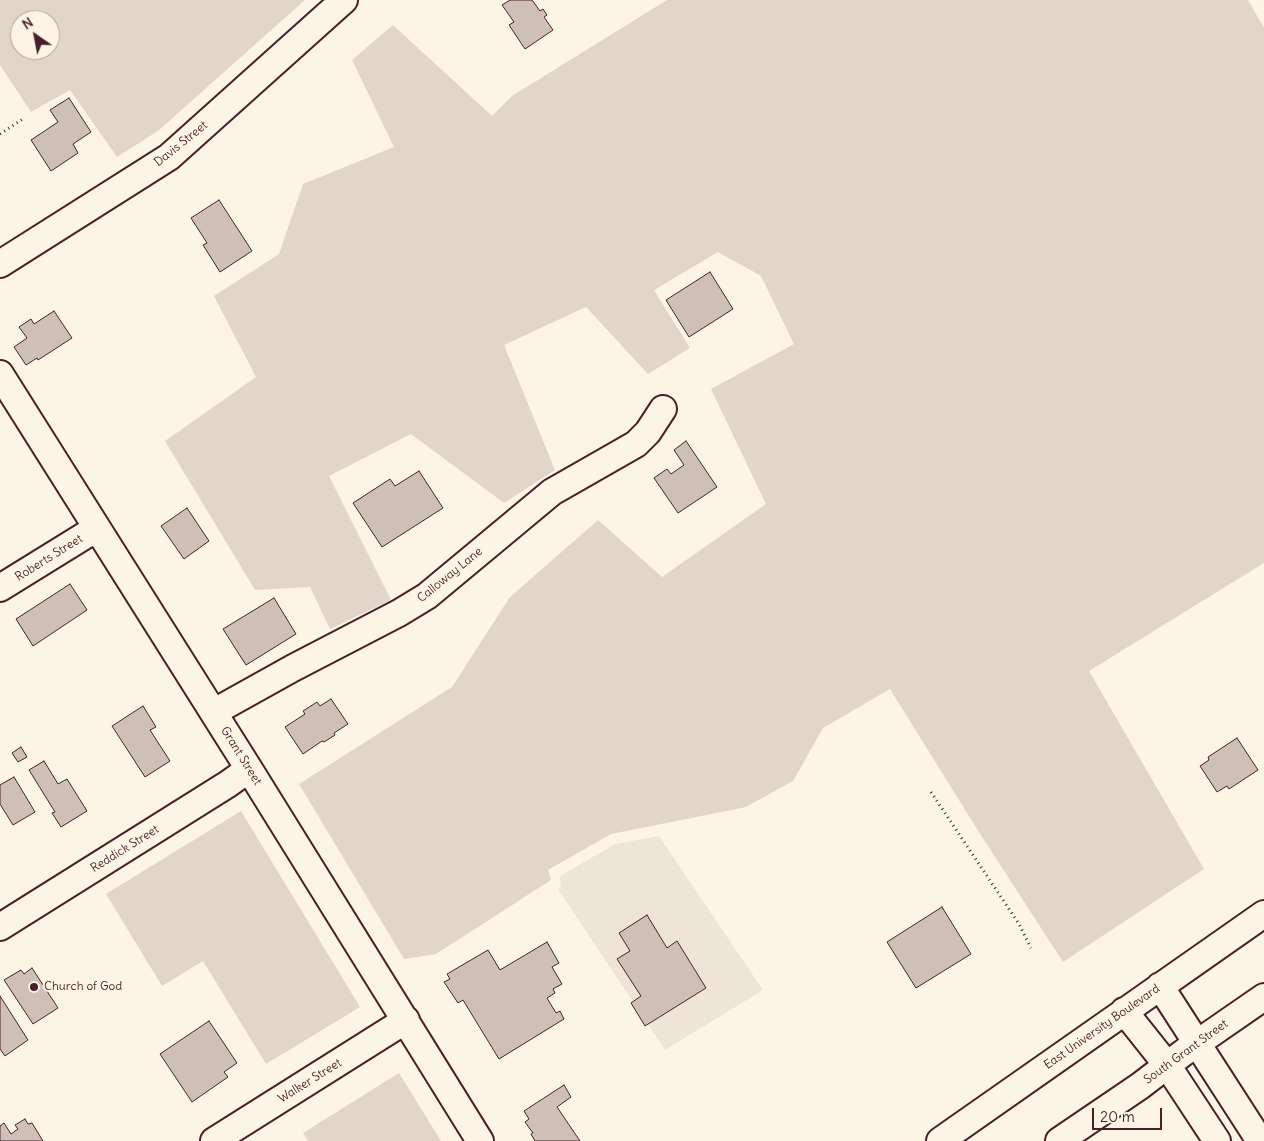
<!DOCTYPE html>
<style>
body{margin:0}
#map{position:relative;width:1264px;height:1141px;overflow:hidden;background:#fcf5e5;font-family:Delius,sans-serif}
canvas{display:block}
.north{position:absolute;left:10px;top:10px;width:50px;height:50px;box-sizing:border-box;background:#fcf5e5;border:1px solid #b59f9b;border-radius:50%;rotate:327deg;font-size:14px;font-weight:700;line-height:20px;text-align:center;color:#4a1f2b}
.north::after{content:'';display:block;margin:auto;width:18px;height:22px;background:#4a1f2b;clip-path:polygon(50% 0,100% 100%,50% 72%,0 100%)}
.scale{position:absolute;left:1092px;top:1108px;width:70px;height:22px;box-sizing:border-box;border:2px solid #4a1f2b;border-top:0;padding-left:6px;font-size:15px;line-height:18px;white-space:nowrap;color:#4a1f2b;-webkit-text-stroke:4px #fcf5e5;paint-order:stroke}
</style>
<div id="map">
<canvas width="1264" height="1141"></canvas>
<div class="north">N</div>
<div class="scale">20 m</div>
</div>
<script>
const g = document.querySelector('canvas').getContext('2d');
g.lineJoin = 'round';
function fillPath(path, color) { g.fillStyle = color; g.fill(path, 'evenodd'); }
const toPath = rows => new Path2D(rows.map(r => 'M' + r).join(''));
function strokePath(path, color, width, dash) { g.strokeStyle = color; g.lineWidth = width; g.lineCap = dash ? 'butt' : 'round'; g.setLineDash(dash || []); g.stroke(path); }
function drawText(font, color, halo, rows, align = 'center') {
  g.font = font + ' Delius,sans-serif'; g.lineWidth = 4; g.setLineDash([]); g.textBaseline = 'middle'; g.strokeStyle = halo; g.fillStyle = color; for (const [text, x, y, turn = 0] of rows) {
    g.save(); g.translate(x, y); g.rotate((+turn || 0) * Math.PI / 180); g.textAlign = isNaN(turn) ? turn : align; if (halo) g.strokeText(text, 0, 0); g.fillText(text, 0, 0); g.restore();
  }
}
const built = toPath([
 [659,836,763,990,665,1050,558,889,561,885,560,876,615,844]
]);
const green = toPath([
 [0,0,305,0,158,131,117,157,70,90,31,112,0,65],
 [20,20,50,20,50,50,20,50],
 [667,0,1248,0,1264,28,1264,563,1089,671,1204,869,1063,962,977,829,890,689,823,728,793,781,746,807,611,834,548,870,551,880,436,954,404,959,299,784,452,687,510,597,598,520,662,577,766,504,711,389,794,344,761,276,718,252,654,290,690,348,648,374,586,307,504,345,555,470,504,503,411,434,329,476,391,600,330,629,310,587,255,590,165,441,256,377,214,296,279,254,303,184,394,147,352,60,393,25,492,116,512,96],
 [241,811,360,1007,266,1064,203,961,162,986,106,894],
 [399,1073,441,1141,308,1141,303,1133]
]);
const building = toPath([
 [510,0,532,0,540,11,543,9,547,15,544,17,553,30,525,49,509,25,514,22,502,5,510,0],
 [69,98,91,132,73,144,78,153,51,171,31,140,58,122,50,110,69,98],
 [219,200,252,251,220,272,203,245,207,243,191,218,219,200],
 [710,272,733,309,689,337,666,300,710,272],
 [54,311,72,338,38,360,37,358,26,365,14,347,27,338,19,327,31,319,34,324,54,311],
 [686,441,717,487,678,513,654,478,667,469,671,474,684,465,674,450,686,441],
 [419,471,443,508,382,547,353,503,390,479,395,486,419,471],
 [187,508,209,541,184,559,161,526,187,508],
 [70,584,87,610,33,646,16,619,70,584],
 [274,598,296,634,246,665,223,629,274,598],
 [331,699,348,724,334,733,335,735,324,742,322,741,303,754,285,727,305,714,303,711,317,702,320,706,331,699],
 [143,706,156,727,150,730,170,761,145,777,112,726,143,706],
 [1237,738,1258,770,1229,789,1227,786,1217,792,1200,766,1209,760,1208,757,1237,738],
 [21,747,27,757,18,762,12,753,21,747],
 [44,761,58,784,67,779,87,811,61,827,52,813,55,812,29,770,44,761],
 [14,777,35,812,13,825,0,804,0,785,14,777],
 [942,907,971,954,916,988,887,942,942,907],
 [647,915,667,948,677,941,706,988,645,1026,631,1003,641,996,617,959,630,951,619,933,647,915],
 [547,942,559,963,552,967,562,984,553,989,555,993,547,998,556,1013,560,1011,564,1019,499,1059,463,1000,458,1003,444,982,450,979,447,974,488,950,500,970,547,942],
 [32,968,58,1008,33,1024,4,980,21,970,24,974,32,968],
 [0,996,28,1040,5,1056,0,1049,0,996],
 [209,1021,237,1063,224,1072,228,1077,192,1102,160,1054,209,1021],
 [564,1085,571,1097,557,1107,580,1141,535,1141,531,1134,533,1133,525,1122,529,1119,524,1111,564,1085],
 [25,1119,28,1124,32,1123,43,1141,0,1141,0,1126,4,1123,11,1134,18,1129,15,1125,25,1119]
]);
const path = toPath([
 [0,134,23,119],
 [931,792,1019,924,1031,948]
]);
const minor = toPath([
 [0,264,169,157,344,0],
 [0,374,249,769,480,1141],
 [0,588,97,528],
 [214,712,293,668,399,613,427,596,552,492,636,444,648,432,663,409],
 [0,927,228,784,249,769],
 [1160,986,1260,1141],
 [1124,1011,1167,1065,1217,1141],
 [214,1141,406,1020],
 [940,1141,1264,914],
 [1059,1141,1140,1086,1183,1053,1264,997]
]);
const markers = [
 [34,987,5,"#4a1f2b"]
];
const streetNames = [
 ["Davis Street",181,144,-39],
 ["Roberts Street",49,558,-32],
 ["Calloway Lane",450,575,-39],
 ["Grant Street",241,756,58],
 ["Reddick Street",125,849,-32],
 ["East University Boulevard",1102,1027,-35],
 ["South Grant Street",1186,1052,-36],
 ["Walker Street",310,1081,-32]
];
const poiNames = [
 ["Church of God",44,987]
];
fillPath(built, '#eee5d7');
fillPath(green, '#e2d5ca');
fillPath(building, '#cfc0b7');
strokePath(building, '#4a1f2b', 1);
strokePath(minor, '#4a1f2b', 30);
strokePath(path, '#4a1f2b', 3, [1, 4]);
strokePath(minor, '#fcf5e5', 26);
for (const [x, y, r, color] of markers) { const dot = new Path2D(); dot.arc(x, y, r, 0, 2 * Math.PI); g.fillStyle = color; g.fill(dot); strokePath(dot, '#fcf5e5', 2); }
drawText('12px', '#4a1f2b', '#fcf5e5', streetNames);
drawText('12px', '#4a1f2b', '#fcf5e5', poiNames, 'left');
</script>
